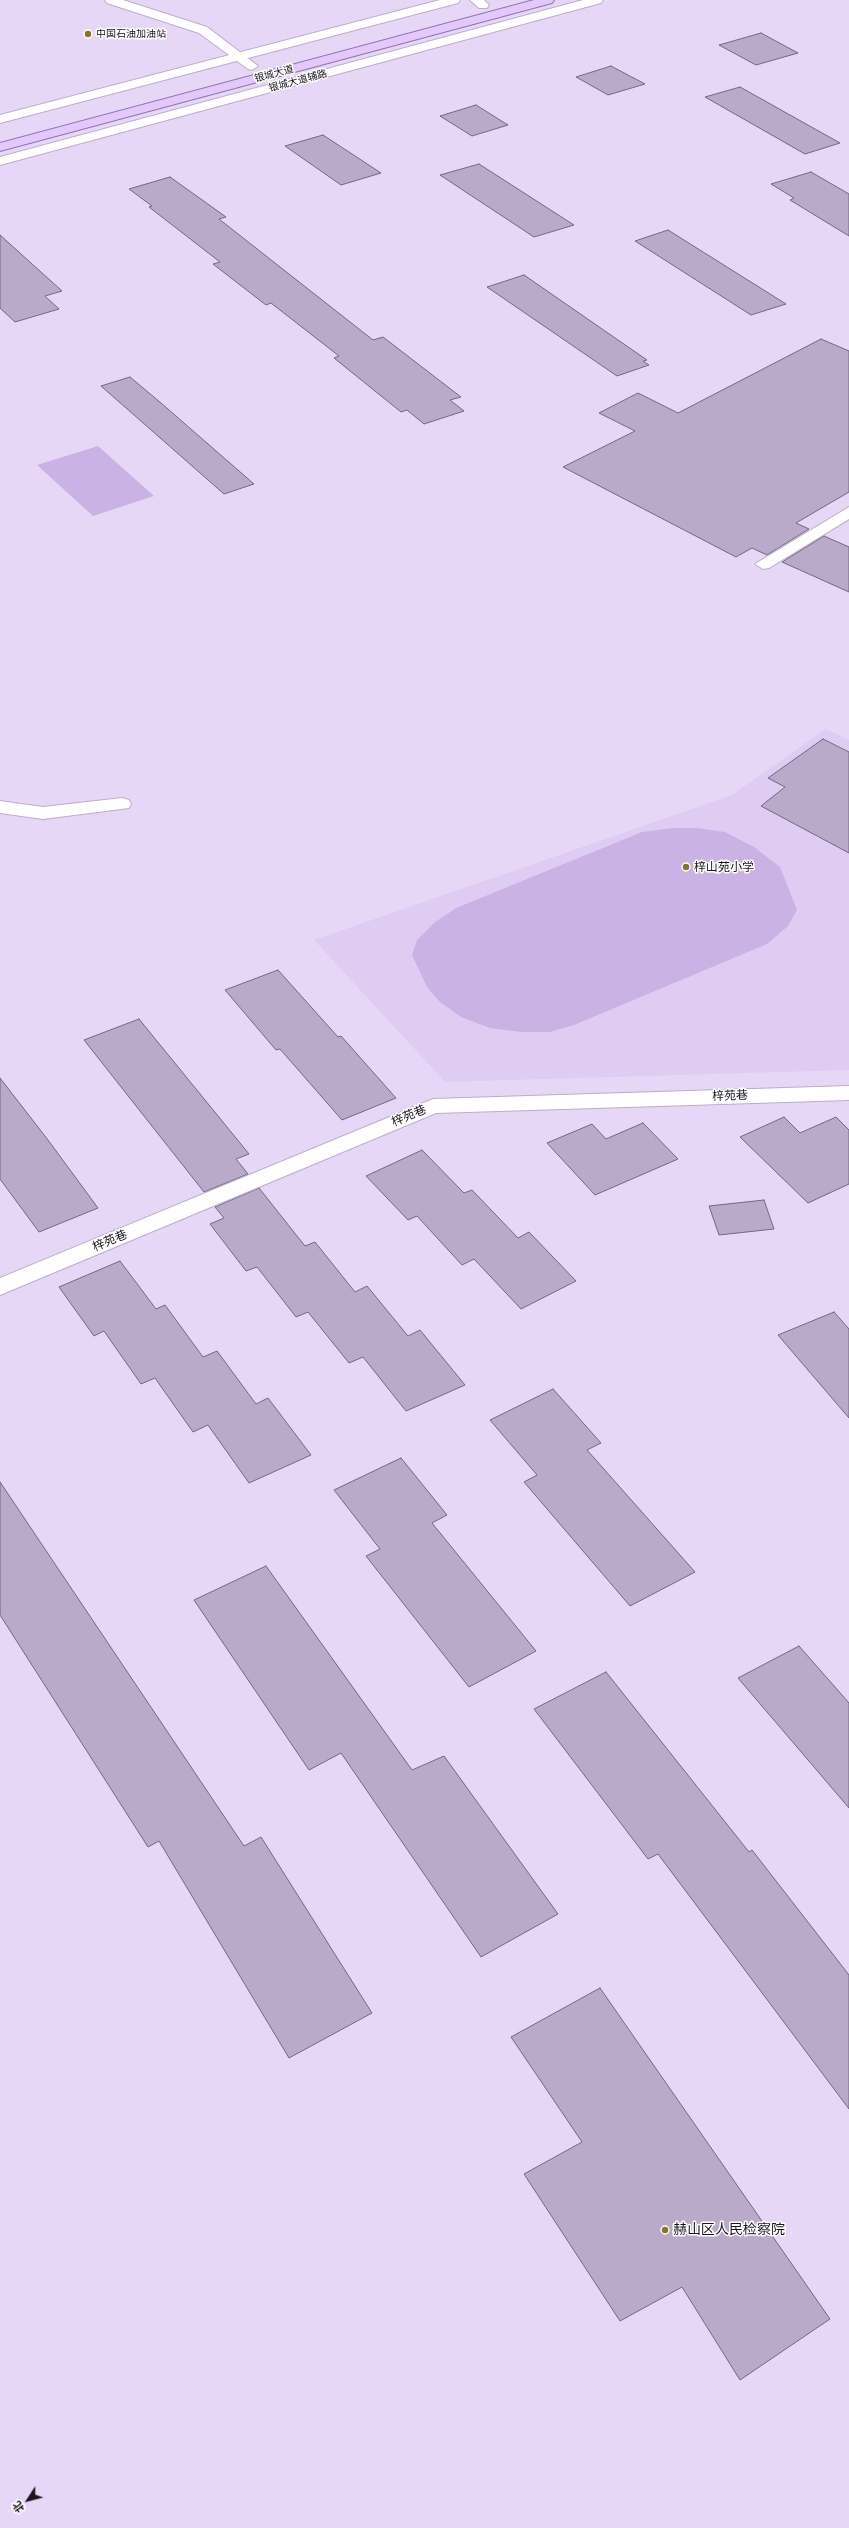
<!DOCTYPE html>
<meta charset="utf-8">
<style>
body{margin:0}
#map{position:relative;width:849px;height:2528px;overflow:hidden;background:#e7d7f7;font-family:Montserrat,"Noto Sans SC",sans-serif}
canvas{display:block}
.north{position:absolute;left:8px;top:2480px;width:40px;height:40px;-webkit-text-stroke:3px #fff;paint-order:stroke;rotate:234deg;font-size:11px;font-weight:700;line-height:16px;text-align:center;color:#1a151f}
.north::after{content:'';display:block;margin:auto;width:14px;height:18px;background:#1a151f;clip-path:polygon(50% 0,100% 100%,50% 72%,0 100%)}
</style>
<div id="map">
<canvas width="849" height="2528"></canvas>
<div class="north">北</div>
</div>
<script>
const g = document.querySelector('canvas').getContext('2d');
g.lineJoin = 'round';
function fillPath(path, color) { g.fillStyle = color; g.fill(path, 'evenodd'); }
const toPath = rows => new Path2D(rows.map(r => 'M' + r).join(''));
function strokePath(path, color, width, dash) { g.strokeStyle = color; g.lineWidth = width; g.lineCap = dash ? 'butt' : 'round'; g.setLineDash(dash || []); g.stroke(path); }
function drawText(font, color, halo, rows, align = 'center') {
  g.font = font + ' Montserrat,"Noto Sans SC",sans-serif'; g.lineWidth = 3; g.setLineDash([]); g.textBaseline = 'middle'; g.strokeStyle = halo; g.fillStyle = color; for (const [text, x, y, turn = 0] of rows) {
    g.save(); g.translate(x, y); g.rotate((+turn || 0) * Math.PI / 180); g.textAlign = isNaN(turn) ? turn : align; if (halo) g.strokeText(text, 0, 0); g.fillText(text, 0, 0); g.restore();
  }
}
const built = toPath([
 [826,729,849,740,849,1070,445,1082,314,940,732,795]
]);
const green = toPath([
 [98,446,154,496,93,516,37,465],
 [673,828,697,828,725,832,754,847,780,867,797,910,788,926,767,944,574,1025,550,1032,521,1032,490,1028,461,1017,440,1002,427,987,412,955,417,940,434,923,456,908,642,832]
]);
const building = toPath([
 [761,33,798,53,756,65,719,45,761,33],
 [611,66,645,84,608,95,576,77,611,66],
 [740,87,840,143,805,154,705,97,740,87],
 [476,105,508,125,472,136,440,116,476,105],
 [323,135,381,173,341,185,285,146,323,135],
 [479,164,574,225,534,237,440,175,479,164],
 [811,172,849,194,849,236,790,200,794,198,771,184,811,172],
 [170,177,226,217,219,219,373,340,383,337,461,397,450,400,464,411,424,424,407,410,401,412,334,358,339,356,271,303,266,305,213,264,220,262,149,207,152,206,129,189,170,177],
 [668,230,786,304,751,315,635,241,668,230],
 [0,235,62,291,45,296,59,309,15,322,0,308,0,235],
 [524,275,647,360,643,361,649,365,617,376,487,287,524,275],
 [821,339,849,351,849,492,796,523,809,529,767,555,752,548,736,557,563,467,635,431,599,413,638,393,678,413,821,339],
 [130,377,161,403,254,484,224,494,101,386,130,377],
 [824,536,849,547,849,592,782,562,824,536],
 [823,739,849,752,849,853,761,806,785,787,768,778,823,739],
 [278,970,338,1037,341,1036,396,1098,342,1120,280,1049,276,1050,225,990,278,970],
 [139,1019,249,1154,236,1159,248,1174,204,1192,84,1040,139,1019],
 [0,1078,48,1140,98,1208,39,1232,0,1179,0,1078],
 [784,1117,800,1133,836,1117,849,1130,849,1184,808,1203,740,1137,784,1117],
 [643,1123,678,1159,595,1195,547,1143,592,1124,606,1139,643,1123],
 [422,1150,464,1193,472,1190,518,1238,529,1232,576,1281,521,1309,474,1259,462,1265,417,1216,408,1220,366,1176,422,1150],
 [259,1188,305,1246,315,1242,355,1292,367,1286,408,1336,420,1330,465,1385,406,1411,363,1357,349,1363,308,1312,296,1317,257,1267,246,1271,210,1224,224,1218,215,1207,259,1188],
 [764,1200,774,1229,719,1235,709,1206,764,1200],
 [120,1261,156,1309,165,1305,203,1357,217,1351,256,1404,268,1398,311,1455,249,1483,208,1425,193,1432,155,1378,141,1384,104,1331,94,1336,59,1287,120,1261],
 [834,1312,849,1329,849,1418,778,1335,834,1312],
 [553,1389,601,1443,587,1450,695,1572,630,1606,524,1482,537,1475,490,1420,553,1389],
 [401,1458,447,1515,432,1523,536,1651,469,1687,366,1556,380,1549,334,1490,401,1458],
 [0,1482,244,1846,261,1837,372,2013,289,2058,159,1841,148,1847,0,1615,0,1482],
 [266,1566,412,1770,444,1756,558,1914,481,1957,341,1753,309,1770,194,1600,266,1566],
 [799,1646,849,1703,849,1808,738,1678,799,1646],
 [606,1672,749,1852,752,1850,849,1975,849,2109,658,1854,648,1859,534,1709,606,1672],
 [600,1988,830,2319,740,2380,682,2287,620,2321,524,2174,582,2142,511,2037,600,1988]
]);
const street = toPath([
 [105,0,123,0,207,27,258,66,252,70,248,69,199,33,107,3,105,0],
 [849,507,849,519,769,568,763,569,755,564,849,507],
 [122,798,129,800,131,804,129,808,43,819,0,813,0,801,43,807,122,798],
 [849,1086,849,1100,436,1113,0,1295,0,1278,433,1099,849,1086]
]);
const secondary = toPath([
 [440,0,460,0,458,3,0,123,0,115,440,0],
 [470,0,484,0,489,5,487,8,479,8,470,0],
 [583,0,603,0,601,3,0,165,0,157,583,0]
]);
const primary = toPath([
 [534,0,554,0,552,3,0,151,0,143,534,0]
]);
const markers = [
 [88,34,4,"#8a771b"],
 [686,867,4,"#8a771b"],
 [665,2230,4,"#8a771b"]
];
const farPoinames = [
 ["中国石油加油站",96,34]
];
const farStreetnames = [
 ["银城大道",274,74,-15],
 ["银城大道辅路",298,81,-15]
];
const poiNames = [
 ["梓山苑小学",694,867]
];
const streetNames = [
 ["梓苑巷",730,1096,-2],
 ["梓苑巷",409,1116,-23],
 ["梓苑巷",110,1241,-23]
];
const nearPoinames = [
 ["赫山区人民检察院",673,2230]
];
fillPath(built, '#dfccf3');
fillPath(green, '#cbb2e5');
fillPath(building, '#b9aac9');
strokePath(building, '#746782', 1);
strokePath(street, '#bcadcc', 2);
strokePath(secondary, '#bcadcc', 2);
strokePath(primary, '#9072ac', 2);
fillPath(street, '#fff');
fillPath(secondary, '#fff');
fillPath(primary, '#e2c8fb');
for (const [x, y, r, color] of markers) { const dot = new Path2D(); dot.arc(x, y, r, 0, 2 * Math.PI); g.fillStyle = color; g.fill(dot); strokePath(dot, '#fff', 1.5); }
drawText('10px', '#1a151f', '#fff', farPoinames, 'left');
drawText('10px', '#1a151f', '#fff', farStreetnames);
drawText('12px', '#1a151f', '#fff', poiNames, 'left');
drawText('12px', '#1a151f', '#fff', streetNames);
drawText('14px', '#1a151f', '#fff', nearPoinames, 'left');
</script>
